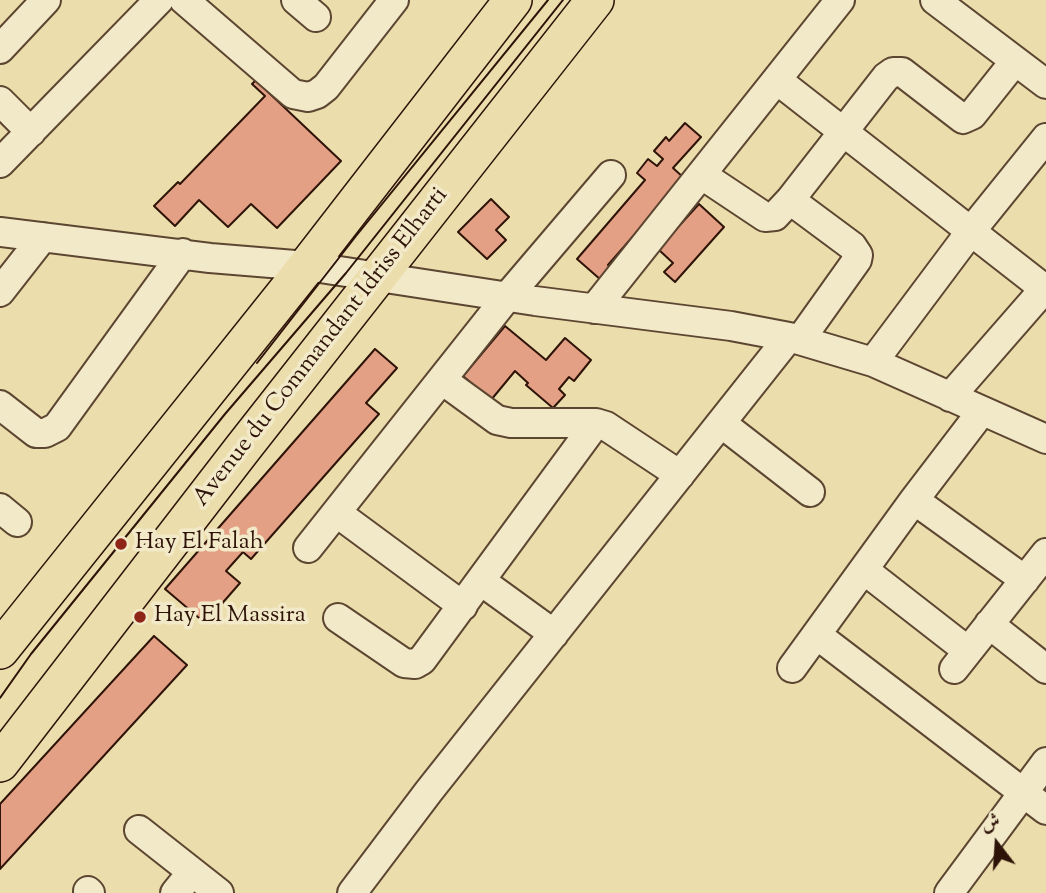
<!DOCTYPE html>
<meta charset="utf-8">
<style>
body{margin:0}
#map{position:relative;width:1046px;height:893px;overflow:hidden;background:#ebddac;font-family:"Sorts Mill Goudy",Amiri,serif}
canvas{display:block}
.north{position:absolute;left:962px;top:809px;width:70px;height:70px;-webkit-text-stroke:5px #f2e9c9;paint-order:stroke;rotate:343deg;font-size:19px;font-weight:700;line-height:28px;text-align:center;color:#2e1308}
.north::after{content:'';display:block;margin:auto;width:24px;height:32px;background:#2e1308;clip-path:polygon(50% 0,100% 100%,50% 72%,0 100%)}
</style>
<div id="map">
<canvas width="1046" height="893"></canvas>
<div class="north">ش</div>
</div>
<script>
const g = document.querySelector('canvas').getContext('2d');
g.lineJoin = 'round';
function fillPath(path, color) { g.fillStyle = color; g.fill(path, 'evenodd'); }
const toPath = rows => new Path2D(rows.map(r => 'M' + r).join(''));
function strokePath(path, color, width, dash) { g.strokeStyle = color; g.lineWidth = width; g.lineCap = dash ? 'butt' : 'round'; g.setLineDash(dash || []); g.stroke(path); }
function drawText(font, color, halo, rows, align = 'center') {
  g.font = font + ' "Sorts Mill Goudy",serif'; g.lineWidth = 7; g.setLineDash([]); g.textBaseline = 'middle'; g.strokeStyle = halo; g.fillStyle = color; for (const [text, x, y, turn = 0] of rows) {
    g.save(); g.translate(x, y); g.rotate((+turn || 0) * Math.PI / 180); g.textAlign = isNaN(turn) ? turn : align; if (halo) g.strokeText(text, 0, 0); g.fillText(text, 0, 0); g.restore();
  }
}
const building = toPath([
 [259,77,271,88,267,91,341,161,277,228,251,204,228,227,199,200,175,226,154,206,178,182,180,184,265,96,252,84,259,77],
 [685,123,701,137,673,168,684,178,608,265,612,268,601,280,577,259,645,180,637,173,648,159,657,166,663,159,654,151,666,137,669,141,685,123],
 [491,199,509,217,496,230,506,240,487,259,458,232,491,199],
 [699,204,724,227,675,282,664,272,673,263,658,249,699,204],
 [505,326,546,360,565,338,591,360,574,381,569,377,559,389,565,395,553,408,526,385,528,383,515,371,491,400,463,376,505,326],
 [375,349,397,368,366,403,379,414,251,559,243,552,226,571,240,583,205,623,165,589,375,349],
 [154,636,187,665,0,869,0,804,154,636]
]);
const minor = toPath([
 [184,0,293,94,308,97,317,94,326,87,394,0],
 [296,0,316,17],
 [935,0,1046,84],
 [0,49,46,0],
 [777,80,1046,290],
 [0,101,31,132],
 [0,163,159,0],
 [702,175,765,217,775,216,790,200,886,77,893,72,902,72,963,119,972,115,1015,61],
 [790,200,852,246,858,255,857,260,800,340],
 [0,232,210,258,307,266,535,301,731,326,789,337,873,362,1046,439],
 [0,292,43,237],
 [594,309,840,0],
 [873,362,971,231,1046,138],
 [442,380,497,420,511,423,596,423,606,426,680,475],
 [950,397,1046,287],
 [0,405,36,433,45,433,57,427,183,253],
 [721,423,810,492],
 [914,500,1025,580],
 [0,508,17,522],
 [337,513,463,606],
 [308,548,507,297,611,175],
 [864,570,968,651],
 [481,581,554,634],
 [338,618,404,663,415,664,422,660,596,423],
 [989,624,1046,669],
 [817,635,1046,810],
 [792,668,914,500,982,411],
 [954,669,1046,553],
 [139,830,219,893],
 [88,891,90,893],
 [175,893,192,872],
 [352,893,429,791,789,337],
 [949,893,1046,762]
]);
const major = toPath([
 [0,650,307,266,513,0],
 [0,763,243,448,595,0]
]);
const tram = toPath([
 [257,363,356,236,548,0],
 [0,698,31,654,225,414,346,273,563,0]
]);
const markers = [
 [121,544,7,"#8f2418"],
 [140,617,7,"#8f2418"]
];
const streetNames = [
 ["Avenue du Commandant Idriss Elharti",322,348,-52]
];
const poiNames = [
 ["Hay El Falah",135,544],
 ["Hay El Massira",154,617]
];
fillPath(building, '#e4a084');
strokePath(building, '#2e1308', 2);
strokePath(minor, '#5d4631', 32);
strokePath(major, '#2e1308', 40);
strokePath(minor, '#f2e9c9', 28);
strokePath(major, '#ebddac', 37);
strokePath(tram, '#2e1308', 2);
for (const [x, y, r, color] of markers) { const dot = new Path2D(); dot.arc(x, y, r, 0, 2 * Math.PI); g.fillStyle = color; g.fill(dot); strokePath(dot, '#f2e9c9', 2.5); }
drawText('24px', '#2e1308', '#f2e9c9', streetNames);
drawText('24px', '#2e1308', '#f2e9c9', poiNames, 'left');
</script>
